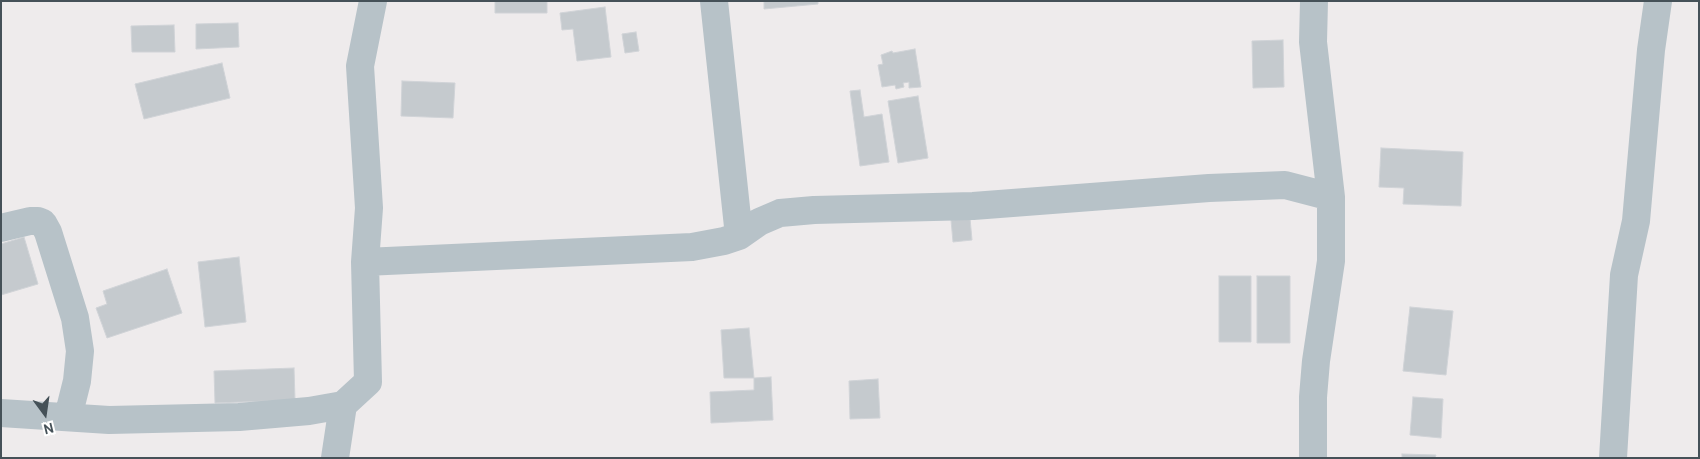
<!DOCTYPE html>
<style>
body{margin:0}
#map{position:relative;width:1700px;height:459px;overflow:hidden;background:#eeebec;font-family:Cabin,sans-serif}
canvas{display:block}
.frame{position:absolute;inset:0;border:2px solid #455158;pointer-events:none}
.north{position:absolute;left:20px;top:389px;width:50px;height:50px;-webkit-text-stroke:4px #fff;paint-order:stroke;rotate:166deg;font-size:14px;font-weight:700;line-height:20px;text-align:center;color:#455158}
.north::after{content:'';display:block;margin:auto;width:18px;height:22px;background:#455158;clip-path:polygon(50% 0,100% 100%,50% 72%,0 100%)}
</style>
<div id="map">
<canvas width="1700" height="459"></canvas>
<div class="frame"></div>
<div class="north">N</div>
</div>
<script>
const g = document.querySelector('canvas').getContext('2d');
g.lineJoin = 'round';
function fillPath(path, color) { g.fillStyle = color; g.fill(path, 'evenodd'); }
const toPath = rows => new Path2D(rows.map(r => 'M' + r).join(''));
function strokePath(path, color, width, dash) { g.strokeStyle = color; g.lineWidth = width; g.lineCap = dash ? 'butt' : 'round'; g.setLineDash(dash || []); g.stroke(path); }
const building = toPath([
 [495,1,547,1,547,13,495,13,495,1],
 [764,1,818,1,818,4,764,9,764,1],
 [605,7,611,57,577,61,573,29,562,30,560,13,605,7],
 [238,23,239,47,196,49,196,24,238,23],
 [174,25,175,52,132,52,131,26,174,25],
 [636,32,639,51,625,53,622,34,636,32],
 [1283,40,1284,87,1253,88,1252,41,1283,40],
 [915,49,921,87,909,88,909,82,903,83,904,87,896,89,895,85,882,87,878,65,883,64,881,55,892,51,893,53,915,49],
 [222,63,230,98,144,119,135,84,222,63],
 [402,81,455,83,453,118,401,116,402,81],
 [860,90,864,117,882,114,889,162,860,166,850,91,860,90],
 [918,96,928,158,898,163,888,101,918,96],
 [1381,148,1463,152,1461,206,1403,204,1404,188,1379,187,1381,148],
 [970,218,972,240,953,242,951,220,970,218],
 [24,237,38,284,1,295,1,244,24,237],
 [239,257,246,322,205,327,198,262,239,257],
 [167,269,182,313,107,338,96,308,107,304,103,291,167,269],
 [1219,276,1251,276,1251,342,1219,342,1219,276],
 [1257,276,1290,276,1290,343,1257,343,1257,276],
 [1410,307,1453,311,1446,375,1403,371,1410,307],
 [749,328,754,378,724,378,721,330,749,328],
 [294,368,295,400,215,403,214,371,294,368],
 [771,377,773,420,711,423,710,392,754,390,754,378,771,377],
 [878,379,880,418,850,419,849,381,878,379],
 [1413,397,1443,399,1441,438,1410,435,1413,397],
 [1402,454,1436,455,1435,458,1402,458,1402,454]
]);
const minor = toPath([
 [714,1,739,236],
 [1,228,30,221,38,221,43,223,48,232,75,318,80,351,77,381,68,417],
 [365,262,692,247,724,241,739,236,759,222,780,213,814,210,973,206,1209,188,1285,185,1331,197],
 [1,413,109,420,239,417,309,411,343,405,368,382,365,262,369,208,360,66,373,1],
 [335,458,343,405],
 [1313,458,1313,397,1316,361,1331,261,1331,197,1313,42,1314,1],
 [1613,458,1624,275,1636,221,1651,50,1658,1]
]);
fillPath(building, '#c5cace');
strokePath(building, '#d0d3d7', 1);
strokePath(minor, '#b7c2c8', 28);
</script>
